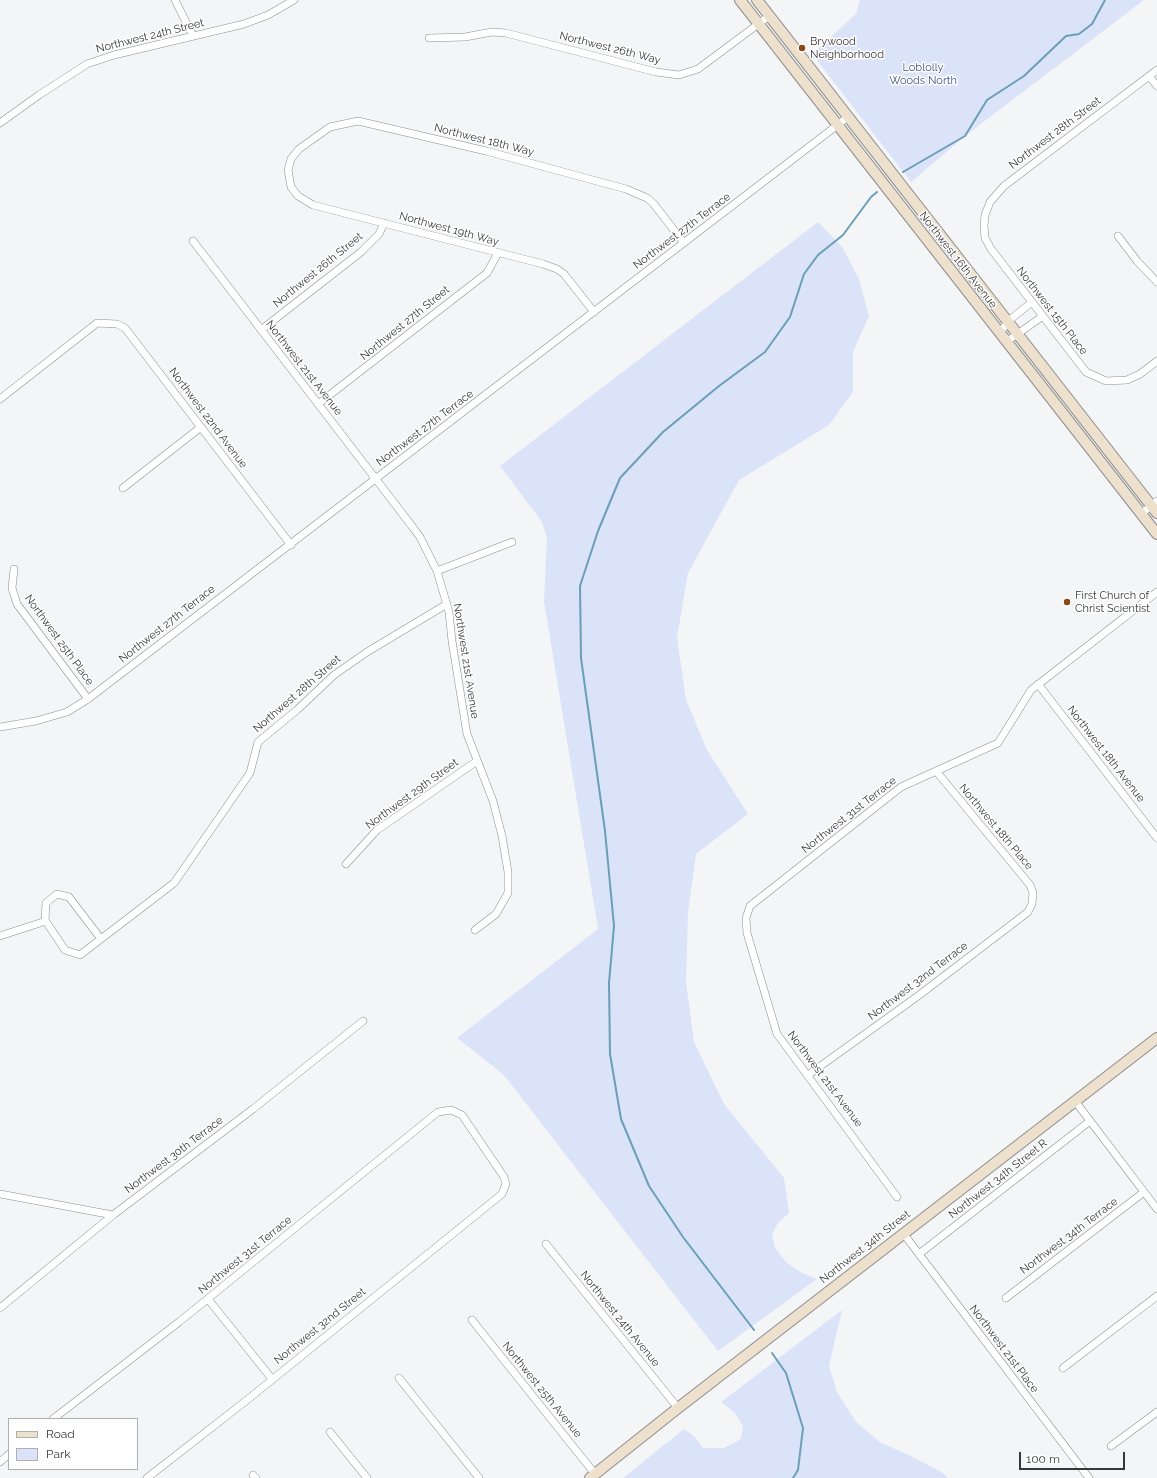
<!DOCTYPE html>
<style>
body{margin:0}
#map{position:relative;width:1157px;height:1478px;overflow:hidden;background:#f4f5f7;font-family:Raleway,sans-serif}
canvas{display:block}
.legend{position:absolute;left:8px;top:1418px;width:130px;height:52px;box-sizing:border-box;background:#fff;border:1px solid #afafb0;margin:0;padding:5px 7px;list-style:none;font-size:12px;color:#383839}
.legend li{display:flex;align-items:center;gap:8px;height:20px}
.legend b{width:20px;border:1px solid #afafb0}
.scale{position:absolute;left:1019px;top:1452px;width:106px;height:18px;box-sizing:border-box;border:2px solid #383839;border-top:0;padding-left:5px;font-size:12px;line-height:14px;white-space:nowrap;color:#383839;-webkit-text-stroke:3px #fff;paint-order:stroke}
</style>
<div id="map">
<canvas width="1157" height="1478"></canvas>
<ul class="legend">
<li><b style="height:5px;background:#ede1cd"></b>Road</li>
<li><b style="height:11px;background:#dbe3f9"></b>Park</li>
</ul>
<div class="scale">100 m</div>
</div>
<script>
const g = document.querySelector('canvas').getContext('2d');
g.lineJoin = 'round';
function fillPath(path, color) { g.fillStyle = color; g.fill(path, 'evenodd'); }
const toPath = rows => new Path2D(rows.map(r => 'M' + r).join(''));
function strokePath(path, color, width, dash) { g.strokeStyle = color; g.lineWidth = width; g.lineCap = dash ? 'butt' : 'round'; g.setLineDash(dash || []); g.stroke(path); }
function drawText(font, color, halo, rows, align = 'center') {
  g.font = font + ' Raleway,sans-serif'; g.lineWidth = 3; g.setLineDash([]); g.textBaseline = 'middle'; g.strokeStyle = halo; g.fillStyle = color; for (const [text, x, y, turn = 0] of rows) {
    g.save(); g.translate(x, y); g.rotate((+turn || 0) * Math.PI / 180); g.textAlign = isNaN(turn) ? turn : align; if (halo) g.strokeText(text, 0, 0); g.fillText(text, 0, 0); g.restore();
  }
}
const green = toPath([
 [860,0,1144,0,965,136,911,182,812,54,856,14],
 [818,222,842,247,859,279,869,316,853,352,853,392,829,425,739,480,688,573,677,638,686,700,707,750,748,814,696,854,688,913,686,982,694,1042,724,1104,784,1178,789,1213,778,1223,772,1234,775,1248,786,1262,802,1273,817,1279,718,1351,503,1074,457,1038,598,929,544,601,547,538,542,522,500,466],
 [842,1310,829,1366,837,1392,856,1422,881,1443,909,1455,943,1473,948,1478,623,1478,684,1429,695,1437,703,1448,724,1448,741,1439,743,1426,735,1413,721,1402]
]);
const stream = toPath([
 [903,172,965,136,987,100,1024,76,1066,36,1079,34,1092,24,1105,0],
 [754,1330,683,1237,649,1186,621,1119,610,1054,609,983,614,926,605,831,581,658,580,586,598,531,620,478,663,432,719,386,765,352,790,317,804,274,818,255,843,235,871,197,877,192],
 [772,1353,786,1373,803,1428,798,1470,793,1478]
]);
const street = toPath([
 [175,0,193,36],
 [429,38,465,37,492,32,506,33,656,72,679,75,698,69,769,16],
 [1157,70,1004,186,990,202,985,215,984,226,985,238,991,249,1086,372,1106,381,1127,380,1140,374,1157,361],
 [1149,76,1157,86],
 [0,123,39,95,87,64,114,55,244,24,268,15,294,0],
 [1118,236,1137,261,1157,282],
 [193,241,408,521,420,537,437,571,449,612,452,641,467,734,493,801,502,836,508,872,508,893,496,914,475,930],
 [594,312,564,274,557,269,543,264,313,205,298,196,291,187,288,170,291,159,299,149,330,127,358,121,486,151,626,189,647,198,653,203,684,243],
 [261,330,361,252,379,234,384,223],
 [999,333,1012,318,1032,302],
 [1006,342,1043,316],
 [0,399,97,323,117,324,125,328,291,545],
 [318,404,487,273,498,253],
 [123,488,201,427],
 [1141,514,1157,501],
 [14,569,12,588,17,604,88,699],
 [437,571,512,542],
 [1038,684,1157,838],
 [0,727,36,721,67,712,88,699,848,117],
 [346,864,377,830,477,761],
 [0,936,46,921],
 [101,939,69,897,57,894,46,903,45,920,65,950,80,955,174,883,250,773,258,742,297,710,334,675,367,652,447,604],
 [808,1075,918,996,1028,912,1032,904,1033,893,1030,885,936,771],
 [1075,1101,1157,1209],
 [0,1194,113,1215],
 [897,1197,777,1034,747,933,746,918,750,906,901,787,998,743,1031,690,1157,592],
 [903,1233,1089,1478],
 [546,1244,678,1408],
 [919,1254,1090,1121],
 [1006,1298,1144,1192],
 [208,1299,272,1379],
 [0,1308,113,1215,253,1109,363,1021],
 [472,1320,595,1474],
 [1063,1368,1157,1296],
 [399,1378,479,1478],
 [53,1419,179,1322,438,1112,451,1110,462,1115,504,1177,506,1184,502,1194,247,1400,147,1478],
 [330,1432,367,1478],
 [1111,1446,1157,1412],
 [0,1462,9,1454],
 [253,1475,256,1478]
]);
const secondary = toPath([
 [740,0,1157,534],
 [757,0,1157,513],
 [590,1478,678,1408,1157,1038]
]);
const markers = [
 [802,48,4,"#8a4818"],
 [1067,602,4,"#8a4818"]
];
const streetNames = [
 ["Northwest 24th Street",150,36,-14],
 ["Northwest 26th Way",610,48,14],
 ["Northwest 28th Street",1055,133,-37],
 ["Northwest 18th Way",484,140,14],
 ["Northwest 19th Way",449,229,15],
 ["Northwest 27th Terrace",682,231,-37],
 ["Northwest 16th Avenue",958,260,52],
 ["Northwest 26th Street",318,270,-39],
 ["Northwest 15th Place",1052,311,52],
 ["Northwest 27th Street",405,323,-39],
 ["Northwest 21st Avenue",304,368,52],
 ["Northwest 22nd Avenue",208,418,53],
 ["Northwest 27th Terrace",425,428,-37],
 ["Northwest 27th Terrace",167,624,-38],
 ["Northwest 25th Place",59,640,54],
 ["Northwest 21st Avenue",466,661,81],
 ["Northwest 28th Street",297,694,-41],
 ["Northwest 18th Avenue",1106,754,52],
 ["Northwest 29th Street",412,794,-36],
 ["Northwest 31st Terrace",849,815,-38],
 ["Northwest 18th Place",996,827,50],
 ["Northwest 32nd Terrace",918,981,-37],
 ["Northwest 21st Avenue",825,1079,53],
 ["Northwest 30th Terrace",174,1155,-37],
 ["Northwest 34th Street R",998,1179,-38],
 ["Northwest 34th Terrace",1069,1236,-37],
 ["Northwest 34th Street",865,1247,-38],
 ["Northwest 31st Terrace",245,1255,-39],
 ["Northwest 24th Avenue",620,1319,51],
 ["Northwest 32nd Street",320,1326,-39],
 ["Northwest 21st Place",1004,1349,53],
 ["Northwest 25th Avenue",542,1390,51]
];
const poiNames = [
 ["Brywood",810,42],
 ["Neighborhood",810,55],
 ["First Church of",1075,596],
 ["Christ Scientist",1075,609]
];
const parkNames = [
 ["Loblolly",923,68],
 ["Woods North",923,81]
];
fillPath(green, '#dbe3f9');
strokePath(stream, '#6b9eb8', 2);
strokePath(street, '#8d8e90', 8);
strokePath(secondary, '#8d8e90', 12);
strokePath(street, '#fff', 7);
strokePath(secondary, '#ede1cd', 10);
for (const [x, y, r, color] of markers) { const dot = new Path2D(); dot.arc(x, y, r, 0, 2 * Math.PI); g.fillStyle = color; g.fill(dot); strokePath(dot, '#fff', 1.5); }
drawText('11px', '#383839', '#fff', streetNames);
drawText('11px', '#383839', '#fff', poiNames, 'left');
drawText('11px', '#42548d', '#fff', parkNames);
</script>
